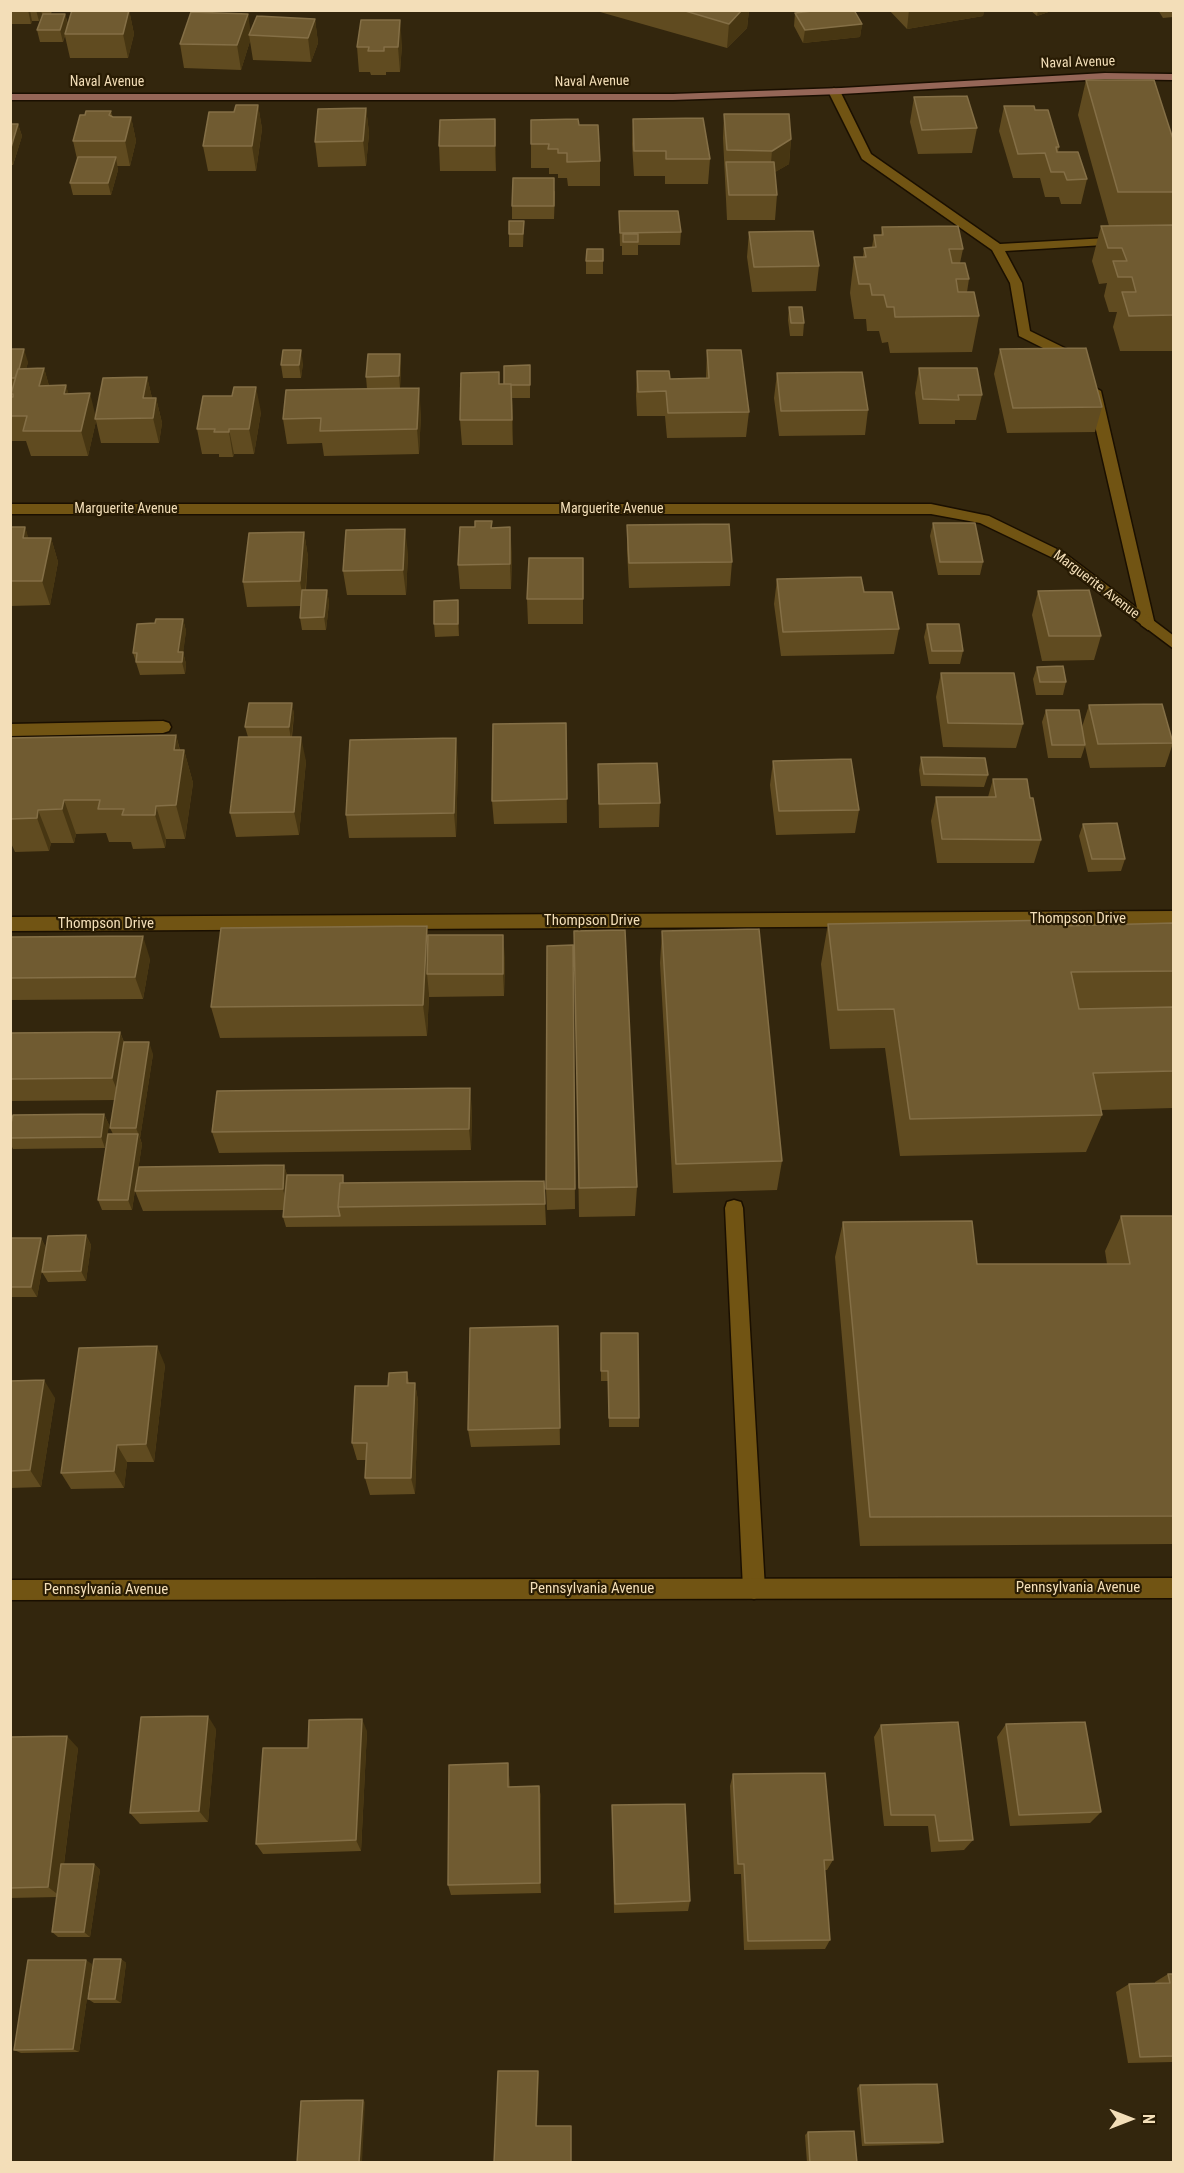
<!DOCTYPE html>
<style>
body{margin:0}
#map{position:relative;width:1184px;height:2173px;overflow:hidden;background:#33260d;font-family:"Roboto Condensed",sans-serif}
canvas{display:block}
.frame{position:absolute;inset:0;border:12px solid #f3deb8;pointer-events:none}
.north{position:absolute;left:1100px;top:2089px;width:60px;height:60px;-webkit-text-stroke:4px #291c04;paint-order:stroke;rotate:90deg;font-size:16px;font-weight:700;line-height:24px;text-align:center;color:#f3deb8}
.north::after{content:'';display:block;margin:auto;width:21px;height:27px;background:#f3deb8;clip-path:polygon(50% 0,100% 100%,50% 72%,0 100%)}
</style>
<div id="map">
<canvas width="1184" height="2173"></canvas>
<div class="frame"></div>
<div class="north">N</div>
</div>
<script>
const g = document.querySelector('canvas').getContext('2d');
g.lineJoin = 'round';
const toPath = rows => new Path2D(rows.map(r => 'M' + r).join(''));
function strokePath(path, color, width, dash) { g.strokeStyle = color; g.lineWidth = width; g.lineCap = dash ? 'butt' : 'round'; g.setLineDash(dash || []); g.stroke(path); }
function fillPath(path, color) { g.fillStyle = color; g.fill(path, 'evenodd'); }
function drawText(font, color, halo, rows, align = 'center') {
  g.font = font + ' "Roboto Condensed",sans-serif'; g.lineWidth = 4.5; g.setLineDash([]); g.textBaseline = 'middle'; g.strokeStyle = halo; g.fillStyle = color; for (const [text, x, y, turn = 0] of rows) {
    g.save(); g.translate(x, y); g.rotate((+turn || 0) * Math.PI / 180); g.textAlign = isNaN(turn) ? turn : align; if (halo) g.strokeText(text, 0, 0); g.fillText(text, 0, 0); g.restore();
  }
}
const lane = toPath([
 [834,88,840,91,871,154,1000,244,1125,237,1127,240,1125,243,1121,244,1005,251,1022,283,1030,331,1085,358,1087,361,1085,364,1075,364,1019,336,1010,283,992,250,862,159,828,91,834,88],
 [1094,387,1101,391,1155,625,1148,630,1141,625,1087,391,1094,387],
 [163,721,169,723,171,727,169,731,163,733,10,736,10,724,163,721],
 [734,1200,741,1202,743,1208,765,1589,762,1596,754,1599,746,1596,743,1589,725,1208,727,1202,734,1200]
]);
const street = toPath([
 [10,504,931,504,989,516,1063,552,1174,636,1174,649,1053,558,980,523,931,514,10,514,10,504],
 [1174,911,1174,925,10,931,10,917,1174,911],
 [1174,1578,1174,1598,10,1600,10,1580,1174,1578]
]);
const secondary = toPath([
 [1105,73,1170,74,1174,74,1174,80,1105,79,841,94,673,100,10,100,10,94,673,94,841,88,1105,73]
]);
const wall = toPath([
 [10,10,63,10,52,11,51,14,65,14,68,24,129,10,134,34,128,58,70,58,65,36,63,42,40,42,37,30,43,14,42,14,39,21,32,21,31,24,10,24],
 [600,10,749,10,747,28,727,48,600,12],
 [889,10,984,10,983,16,907,29],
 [1030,10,1054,10,1037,16],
 [1158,10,1173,10,1173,17,1163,18],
 [795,13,862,24,860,37,803,43,794,26],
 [248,14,250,33,315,19,318,43,311,62,253,60,250,41,241,70,184,68,180,44],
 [402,44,400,72,386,72,386,75,371,75,370,72,359,72,357,47],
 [1086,80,1173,139,1173,351,1120,351,1113,327,1117,312,1109,312,1104,296,1107,283,1099,284,1092,261,1101,226,1109,226,1078,115],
 [914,97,977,128,972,153,918,154,910,122],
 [258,105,262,129,256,171,208,171,203,146,234,112],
 [1004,106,1035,110,1059,147,1058,152,1087,179,1081,204,1061,204,1059,197,1045,197,1040,178,1013,178,999,131],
 [366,108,369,133,366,166,318,167,315,142],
 [111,111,112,116,113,117,131,117,136,141,130,166,117,166,118,170,111,195,73,195,70,183,77,159,73,141,85,115],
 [724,114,791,139,789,164,775,172,777,195,775,220,727,220,723,138],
 [495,119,496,171,440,171,439,146],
 [633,119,710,159,708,184,665,184,665,176,634,176,632,144],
 [10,124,18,124,22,136,13,165,10,165],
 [579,125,600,161,600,186,568,186,567,178,558,178,558,174,549,174,549,168,531,168,531,144],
 [555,191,554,219,512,219,512,206],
 [619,211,681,232,680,245,638,245,638,255,622,255,622,246,620,246],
 [524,221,523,247,509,247,509,234],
 [882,227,963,249,960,263,969,279,967,292,979,316,972,352,890,353,888,342,882,343,879,331,867,331,866,319,854,319,850,293,854,257,863,257,864,248,872,247,874,235,881,235],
 [749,232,819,266,816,291,752,292,747,257],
 [603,249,603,274,586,274,586,261],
 [789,307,804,323,803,336,790,336,788,320],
 [10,349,28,362,26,369,44,368,49,386,66,385,68,394,95,416,147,377,152,398,156,398,162,423,159,443,101,443,96,421,88,456,31,456,26,441,10,441,10,397,12,397,11,394,12,391,10,391],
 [1000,349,1102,407,1095,432,1007,433,994,374],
 [707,350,749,412,746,437,667,438,665,416,637,416,636,396,637,371,670,379,706,378],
 [400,354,401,367,400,388,421,413,419,454,324,456,322,443,287,444,283,419,367,389,366,377],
 [303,363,301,378,283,378,281,365],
 [530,365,530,398,512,398,513,445,462,445,460,420,499,372,499,384,504,384],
 [919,368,982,395,976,420,955,420,955,424,919,424,915,393],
 [777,373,868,410,865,435,779,436,774,398],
 [261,412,254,454,234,454,233,457,219,457,219,454,202,454,197,429],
 [492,521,492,528,512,552,511,589,460,589,458,565,475,527],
 [933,523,983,562,980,575,938,575,930,536],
 [627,525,732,562,730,586,629,588,627,550],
 [10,527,25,527,28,538,51,538,58,562,50,605,10,606],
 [304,532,308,557,306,590,327,590,329,603,326,630,302,630,300,618,301,606,247,607,243,582],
 [408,553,406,595,347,595,343,571],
 [583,558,583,624,528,624,527,599],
 [777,579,864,592,899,629,894,654,781,656,774,604],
 [1038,591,1101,636,1094,660,1042,661,1032,615],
 [459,613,459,636,435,637,434,624],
 [183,619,186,631,183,652,186,664,185,674,140,675,133,653,155,623],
 [927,624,963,651,960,664,929,664,924,637],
 [1037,667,1066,682,1063,695,1036,695,1033,679],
 [941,673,1023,724,1016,748,943,747,936,697],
 [292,703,294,715,292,737,306,761,299,835,236,837,230,813,248,737,245,727],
 [1089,705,1173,743,1165,767,1090,768,1085,746,1081,758,1048,758,1042,722,1046,710,1082,727],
 [566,723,567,823,494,824,492,801],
 [176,735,180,750,184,750,193,783,185,839,166,839,165,848,133,849,131,842,109,842,106,833,76,834,74,843,51,843,49,851,15,852,10,841,10,738],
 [921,757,988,775,984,787,921,786,919,770],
 [773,761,859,810,855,833,776,835,770,785],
 [458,762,456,837,349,838,346,815],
 [598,764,660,803,659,827,599,828],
 [993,779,1030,798,1041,840,1034,863,937,863,931,821,936,797,988,797],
 [1083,824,1125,859,1121,871,1088,872,1079,836],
 [1173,923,1173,1108,1101,1110,1102,1115,1086,1152,900,1156,885,1048,830,1049,821,964,828,924,1062,926],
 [574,931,637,1187,635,1216,579,1217],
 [662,931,782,1161,777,1190,673,1193,660,963],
 [428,935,505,957,504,996,429,997,429,994,427,1036,220,1038,211,1007],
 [10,937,150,959,143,999,10,1000],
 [573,945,575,1209,547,1210,546,1189],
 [120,1032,124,1042,153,1054,140,1138,142,1144,132,1210,102,1210,98,1200,113,1134,110,1128,115,1100,10,1101,10,1033],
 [472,1109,471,1150,219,1153,212,1132],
 [104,1114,109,1125,105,1148,13,1149,10,1143,10,1127],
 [284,1165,287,1175,345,1183,544,1181,546,1225,286,1227,283,1217,284,1210,143,1211,135,1191],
 [1121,1216,1173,1216,1173,1544,860,1546,835,1257,843,1222,977,1264,1107,1264,1105,1251],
 [86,1235,91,1245,86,1281,48,1282,42,1272],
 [10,1238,41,1238,46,1248,37,1297,10,1297],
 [558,1326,560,1445,471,1447,468,1430],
 [601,1333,639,1418,639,1427,609,1427,608,1381,601,1381],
 [165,1365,154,1462,127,1462,124,1488,71,1489,61,1473],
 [407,1372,409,1383,415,1383,418,1401,415,1494,370,1495,365,1478,366,1460,357,1460,352,1443,388,1386],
 [10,1381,55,1398,41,1487,10,1488],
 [1006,1724,1101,1812,1090,1823,1010,1826,997,1737],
 [881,1725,973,1840,964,1850,931,1852,928,1826,884,1826,874,1737],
 [216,1729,208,1822,140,1824,130,1813],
 [367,1731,361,1851,263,1854,256,1844,308,1748],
 [10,1737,78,1748,64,1864,94,1864,100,1870,90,1937,58,1937,52,1932,57,1897,10,1898],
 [733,1774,833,1860,827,1870,824,1870,830,1940,825,1949,744,1950,741,1874,734,1874,730,1786],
 [509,1775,510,1787,539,1786,541,1798,541,1893,451,1895,448,1885],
 [612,1805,690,1901,688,1911,614,1913],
 [121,1959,126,1963,121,2003,94,2003,88,1999],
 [92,1964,79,2052,21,2053,14,2050],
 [1168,1974,1173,1974,1173,2062,1128,2063,1116,1992,1129,1984,1155,1984,1155,1982],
 [860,2085,943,2142,939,2144,862,2146,857,2088],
 [808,2132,857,2163,807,2163,805,2135]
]);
const shadedWall = toPath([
 [28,10,30,10,32,21,31,24],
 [36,10,41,10,42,14,39,21],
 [129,10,134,34,128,58,123,34],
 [742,10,749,10,747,28,727,48,729,24],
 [909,10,984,10,983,16,907,29],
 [1038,10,1054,10,1037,16],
 [65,14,68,26,65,34,63,42,60,30],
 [248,14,251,35,249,35,250,41,241,70,237,45],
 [315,19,318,43,311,62,308,38],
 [400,20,402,44,400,72,398,47],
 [862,24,860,37,803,43,805,30],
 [258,105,262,129,256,171,252,146],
 [366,108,369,133,366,166,363,141],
 [131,117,136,141,130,166,125,141],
 [495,119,496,144,496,171,495,146],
 [18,124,22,136,13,165,10,151],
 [791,139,789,164,770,175,772,151],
 [116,157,118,170,111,195,108,183],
 [24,349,28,362,21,391,17,378],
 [301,350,303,363,301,378,299,365],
 [400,354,401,367,400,389,399,376],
 [44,368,51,393,39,386],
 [147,377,153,402,143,398],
 [511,384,513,409,513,445,512,420],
 [66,385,73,410,64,394],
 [256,387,261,412,254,454,249,429],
 [419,388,421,413,419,454,417,429],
 [90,393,96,418,95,419,96,421,88,456,81,431],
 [156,398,162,423,159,443,153,418],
 [229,429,234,454,233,457,229,432],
 [25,527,33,552,23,538],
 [510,527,512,552,511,589,510,564],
 [405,529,408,553,406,595,403,570],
 [304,532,308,557,304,606,300,581],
 [51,538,58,562,50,605,42,581],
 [327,590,329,603,326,630,324,617],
 [458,600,459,613,459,636,458,624],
 [183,619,186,631,182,662,178,652],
 [183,652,186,664,185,674,182,662],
 [292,703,294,715,291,739,289,727],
 [176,735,182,760,184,750,193,783,185,839,176,805,174,750],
 [301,737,306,761,299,835,294,812],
 [456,738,458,762,456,837,454,813],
 [64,800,76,834,74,843,62,809],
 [156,806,166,839,165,848,155,815],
 [38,810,51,843,49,851,37,818],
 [427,926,431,958,427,974,429,994,427,1036,423,1005],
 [503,935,505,957,504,996,503,974],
 [143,936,150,959,143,999,135,977],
 [120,1032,128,1054,121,1099,112,1078],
 [149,1042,153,1054,140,1138,136,1128],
 [470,1088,472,1109,471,1150,469,1129],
 [104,1114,109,1125,105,1148,101,1137],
 [138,1134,142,1144,132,1210,128,1200],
 [284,1165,290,1186,288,1210,283,1189],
 [86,1235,91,1245,86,1281,81,1271],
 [41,1238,46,1248,37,1297,31,1287],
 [157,1346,165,1365,154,1462,146,1444],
 [44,1380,55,1398,41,1487,30,1470],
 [415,1383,418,1401,415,1494,411,1478],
 [117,1445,127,1462,124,1488,114,1471],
 [208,1716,216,1729,208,1822,199,1811],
 [362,1719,367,1731,361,1851,356,1840],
 [67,1736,78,1748,60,1896,48,1887],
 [508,1763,509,1775,510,1798,508,1787],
 [539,1786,541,1798,541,1893,540,1883],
 [94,1864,100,1870,90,1937,84,1932],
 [121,1959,126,1963,121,2003,115,1999],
 [86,1960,92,1964,79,2052,73,2049],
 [538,2071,539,2074,537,2128,536,2126],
 [363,2100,365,2102,362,2163,359,2163]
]);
const building = toPath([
 [72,10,129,10,123,34,65,34,72,10],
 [682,10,742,10,729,24,682,10],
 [821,10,854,10,862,24,805,30,795,13,821,10],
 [191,12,248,14,237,45,180,44,191,12],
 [43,14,65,14,60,30,37,30,43,14],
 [257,16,315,19,308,38,249,35,257,16],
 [361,20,400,20,398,47,384,47,384,51,368,51,369,47,357,47,361,20],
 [1086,80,1154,80,1173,139,1173,192,1118,192,1086,80],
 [967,96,977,128,922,130,914,97,967,96],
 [236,105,258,105,252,146,203,146,209,112,234,112,236,105],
 [1004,106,1034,106,1035,110,1048,110,1059,147,1056,147,1057,152,1078,152,1087,179,1067,180,1064,172,1051,172,1045,153,1018,154,1004,106],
 [366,108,363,141,315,142,318,109,366,108],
 [86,111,111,111,109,115,113,117,131,117,125,141,73,141,80,115,85,115,86,111],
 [724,114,789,114,791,139,772,151,727,150,724,114],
 [703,118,710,159,666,159,666,151,634,151,633,119,703,118],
 [495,119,495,146,439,146,440,120,495,119],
 [578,119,579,125,598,125,600,161,567,162,567,153,558,153,558,149,548,149,549,144,531,144,531,120,578,119],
 [10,124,18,124,10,151,10,124],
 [78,157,116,157,108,183,70,183,78,157],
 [726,162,774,162,777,195,729,195,726,162],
 [513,178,554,178,554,206,512,206,513,178],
 [619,211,678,211,681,232,620,233,619,211],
 [509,221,524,221,523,234,509,234,509,221],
 [1173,225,1173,315,1129,316,1122,292,1136,292,1132,277,1118,277,1113,261,1127,261,1122,248,1108,248,1101,226,1173,225],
 [958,226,963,249,949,249,952,263,965,263,969,279,956,279,958,292,974,292,979,316,895,317,894,307,887,307,884,295,872,295,870,284,859,284,854,257,866,257,864,248,876,247,874,235,883,235,882,227,958,226],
 [813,231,819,266,754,267,749,232,813,231],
 [623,234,638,234,638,242,623,242,623,234],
 [587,249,603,249,603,261,586,261,587,249],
 [789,307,802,307,804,323,791,323,789,307],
 [1086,348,1102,407,1013,408,1000,349,1086,348],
 [10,349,24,349,19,369,18,369,15,378,10,378,10,349],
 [283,350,301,350,299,365,281,365,283,350],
 [707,350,741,350,749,412,668,413,666,391,638,392,637,371,669,371,670,379,709,378,707,350],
 [368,354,400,354,399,376,366,377,368,354],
 [530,365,530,385,511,385,511,384,504,384,504,366,530,365],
 [44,368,39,386,66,385,64,394,90,393,81,431,23,431,27,416,10,416,10,397,13,397,13,394,11,394,18,369,44,368],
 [919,368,977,368,982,395,958,395,959,400,923,399,919,368],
 [499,372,499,384,511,384,512,420,460,420,461,373,499,372],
 [862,372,868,410,781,411,777,373,862,372],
 [147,377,143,398,156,398,153,418,95,419,103,378,147,377],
 [234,387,256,387,249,429,229,429,229,432,214,432,215,429,197,429,203,396,232,396,234,387],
 [419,388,417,429,320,431,321,418,283,419,286,390,419,388],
 [475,521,492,521,491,528,510,527,510,564,458,565,460,527,475,527,475,521],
 [933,523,975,523,983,562,940,562,933,523],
 [729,524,732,562,629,563,627,525,729,524],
 [10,527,25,527,23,538,51,538,42,581,10,581,10,527],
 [405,529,403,570,343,571,346,530,405,529],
 [304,532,300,581,243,582,249,533,304,532],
 [529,558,583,558,583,599,527,599,529,558],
 [861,577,864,592,892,592,899,629,783,632,777,579,861,577],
 [302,590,327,590,324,617,300,618,302,590],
 [1089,590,1101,636,1049,636,1038,591,1089,590],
 [458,600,458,624,434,624,434,601,458,600],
 [156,619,183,619,178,652,183,652,182,662,136,662,137,653,133,653,137,624,155,623,156,619],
 [927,624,959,624,963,651,932,651,927,624],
 [1063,666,1066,682,1040,682,1037,667,1063,666],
 [941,673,1014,673,1023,724,948,723,941,673],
 [249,703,292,703,289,727,245,727,249,703],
 [1162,704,1173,743,1098,744,1089,705,1162,704],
 [1046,710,1079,710,1085,745,1052,745,1046,710],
 [566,723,567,799,492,801,493,724,566,723],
 [176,735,174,750,184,750,176,805,156,806,155,815,122,815,124,809,98,809,100,800,64,800,62,809,38,810,37,818,10,819,10,738,176,735],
 [239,737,301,737,294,812,230,813,239,737],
 [456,738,454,813,346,815,350,740,456,738],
 [921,757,985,758,988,775,924,774,921,757],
 [851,759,859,810,779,811,773,761,851,759],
 [657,763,660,803,599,804,598,764,657,763],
 [993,779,1027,779,1030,798,1033,798,1041,840,942,839,936,797,996,797,993,779],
 [1117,823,1125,859,1092,859,1083,824,1117,823],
 [1060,920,1062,926,1173,923,1173,971,1071,972,1079,1009,1173,1007,1173,1071,1093,1073,1102,1115,910,1119,894,1009,838,1010,828,924,1060,920],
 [427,926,423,1005,211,1007,221,928,427,926],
 [759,929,782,1161,676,1164,662,931,759,929],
 [625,930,637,1187,579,1188,574,931,625,930],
 [428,935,503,935,503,974,427,974,428,935],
 [143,936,135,977,10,978,10,937,143,936],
 [573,945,575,1189,546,1189,547,946,573,945],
 [120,1032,112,1078,10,1079,10,1033,120,1032],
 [124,1042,149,1042,136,1128,110,1128,124,1042],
 [470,1088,469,1129,212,1132,217,1091,470,1088],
 [104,1114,101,1137,10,1138,10,1127,13,1115,104,1114],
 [108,1134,138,1134,128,1200,98,1200,108,1134],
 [284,1165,283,1189,135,1191,139,1167,284,1165],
 [287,1175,343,1175,343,1183,340,1183,338,1207,340,1216,283,1217,287,1175],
 [544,1181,545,1204,338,1207,340,1183,544,1181],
 [1121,1216,1173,1216,1173,1516,870,1517,843,1222,972,1221,977,1264,1130,1264,1121,1216],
 [86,1235,81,1271,42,1272,48,1236,86,1235],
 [10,1238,41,1238,31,1287,10,1287,10,1238],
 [558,1326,560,1428,468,1430,470,1328,558,1326],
 [601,1333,638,1333,639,1418,609,1418,608,1371,601,1371,601,1333],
 [157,1346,146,1444,117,1445,114,1471,61,1473,79,1348,157,1346],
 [407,1372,407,1383,415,1383,411,1478,365,1478,367,1443,352,1443,355,1386,388,1386,389,1373,407,1372],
 [44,1380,30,1470,10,1471,10,1381,44,1380],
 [208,1716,199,1811,130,1813,141,1717,208,1716],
 [362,1719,356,1840,256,1844,263,1748,308,1748,309,1720,362,1719],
 [958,1722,973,1840,939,1841,935,1815,891,1815,881,1725,958,1722],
 [1085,1722,1101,1812,1019,1815,1006,1724,1085,1722],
 [67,1736,48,1887,10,1888,10,1737,67,1736],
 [508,1763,508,1787,539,1786,540,1883,448,1885,449,1765,508,1763],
 [825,1773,833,1860,824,1860,830,1940,748,1941,744,1864,738,1864,733,1774,825,1773],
 [685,1804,690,1901,615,1904,612,1805,685,1804],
 [61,1864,94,1864,84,1932,52,1932,61,1864],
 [94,1959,121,1959,115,1999,88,1999,94,1959],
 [28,1960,86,1960,73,2049,14,2050,28,1960],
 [1168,1974,1173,1974,1173,2056,1140,2057,1129,1984,1170,1983,1168,1974],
 [498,2071,538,2071,536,2126,571,2126,571,2163,494,2163,498,2071],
 [937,2084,943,2142,865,2143,860,2085,937,2084],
 [363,2100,359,2163,297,2163,301,2101,363,2100],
 [854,2131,857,2163,810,2163,808,2132,854,2131]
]);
const farStreetnames = [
 ["Naval Avenue",1078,63,-2],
 ["Naval Avenue",107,82],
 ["Naval Avenue",592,82,-1],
 ["Marguerite Avenue",126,509],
 ["Marguerite Avenue",612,509],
 ["Marguerite Avenue",1096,585,37]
];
const streetNames = [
 ["Thompson Drive",1078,919],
 ["Thompson Drive",592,921],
 ["Thompson Drive",106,924],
 ["Pennsylvania Avenue",1078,1588],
 ["Pennsylvania Avenue",592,1589],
 ["Pennsylvania Avenue",106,1590]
];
strokePath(lane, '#1a0f00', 3);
strokePath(street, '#1a0f00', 3);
strokePath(secondary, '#1a0f00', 3);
fillPath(lane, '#715413');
fillPath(street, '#715413');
fillPath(secondary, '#956657');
fillPath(wall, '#604b20');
fillPath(shadedWall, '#473612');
fillPath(building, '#705b31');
strokePath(building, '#846f46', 1.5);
drawText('14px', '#f3deb8', '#291c04', farStreetnames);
drawText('15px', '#f3deb8', '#291c04', streetNames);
</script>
